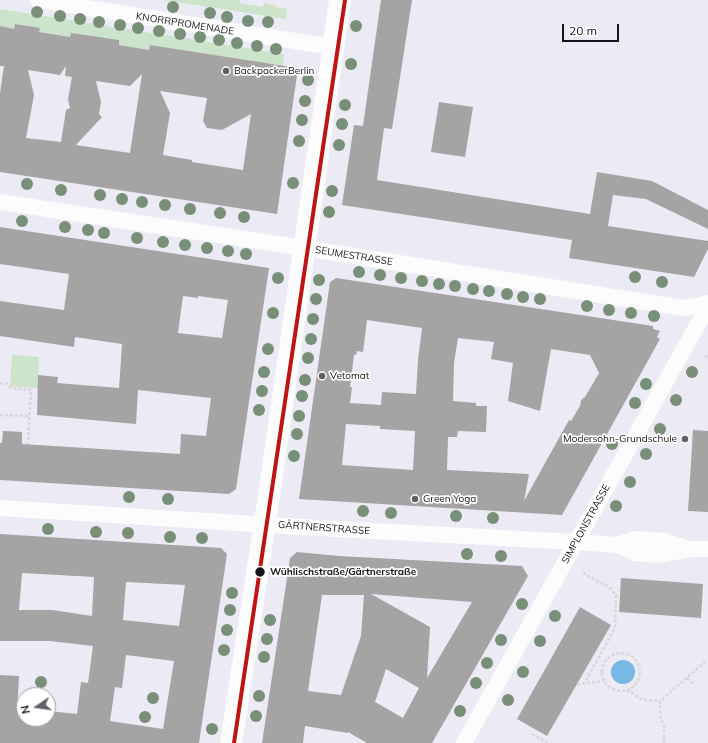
<!DOCTYPE html>
<meta charset="utf-8">
<style>
body{margin:0}
#map{position:relative;width:708px;height:743px;overflow:hidden;background:#eceaf4;font-family:Mulish,sans-serif}
canvas{display:block}
.north{position:absolute;left:16px;top:687px;width:40px;height:40px;box-sizing:border-box;background:#fff;border:1px solid #a1a1a3;border-radius:50%;rotate:257deg;font-size:11px;font-weight:700;line-height:16px;text-align:center;color:#151419}
.north::after{content:'';display:block;margin:auto;width:14px;height:18px;background:#605f66;clip-path:polygon(50% 0,100% 100%,50% 72%,0 100%)}
.scale{position:absolute;left:562px;top:24px;width:57px;height:18px;box-sizing:border-box;border:2px solid #151419;border-top:0;padding-left:5px;font-size:12px;line-height:14px;white-space:nowrap;color:#151419;-webkit-text-stroke:3px #fff;paint-order:stroke}
</style>
<div id="map">
<canvas width="708" height="743"></canvas>
<div class="north">N</div>
<div class="scale">20 m</div>
</div>
<script>
const g = document.querySelector('canvas').getContext('2d');
g.lineJoin = 'round';
function fillPath(path, color) { g.fillStyle = color; g.fill(path, 'evenodd'); }
const toPath = rows => new Path2D(rows.map(r => 'M' + r).join(''));
function strokePath(path, color, width, dash) { g.strokeStyle = color; g.lineWidth = width; g.lineCap = dash ? 'butt' : 'round'; g.setLineDash(dash || []); g.stroke(path); }
function drawText(font, color, halo, rows, align = 'center') {
  g.font = font + ' Mulish,sans-serif'; g.lineWidth = 3.5; g.setLineDash([]); g.textBaseline = 'middle'; g.strokeStyle = halo; g.fillStyle = color; for (const [text, x, y, turn = 0] of rows) {
    g.save(); g.translate(x, y); g.rotate((+turn || 0) * Math.PI / 180); g.textAlign = isNaN(turn) ? turn : align; if (halo) g.strokeText(text, 0, 0); g.fillText(text, 0, 0); g.restore();
  }
}
const green = toPath([
 [165,0,240,0,239,3,263,7,264,3,275,5,275,7,287,9,286,19],
 [0,9,284,54,283,66,267,63,266,68,245,60,150,45,149,50,119,45,119,40,106,38,84,40,85,35,71,33,70,37,39,32,39,28,15,24,14,29,0,26],
 [12,355,39,357,38,388,10,386]
]);
const water = toPath([
 '611 672a12 12 0 1 1 24 0a12 12 0 1 1-24 0Z'
]);
const building = toPath([
 [381,0,412,0,392,129,384,128,377,180,590,214,597,172,652,181,708,210,708,229,646,199,613,195,608,226,708,241,708,249,694,277,569,258,572,240,342,205,354,125,363,126],
 [15,24,40,28,39,32,70,37,71,33,85,35,119,40,119,45,149,50,150,45,298,68,277,214,0,172,0,93,4,66,0,66,0,26,14,29],
 [66,66,65,76,72,77,68,99,70,108,66,110,61,142,26,138,34,95,28,70,60,75],
 [142,74,130,153,76,145,102,117,99,114,101,102,96,81,130,86],
 [160,91,207,98,203,121,207,128,222,130,251,114,243,170,192,162,192,160,163,155,170,113],
 [439,102,473,107,465,157,431,152],
 [0,227,269,268,236,489,229,494,0,480,0,443,2,443,3,431,22,432,22,444,180,454,181,434,206,436,211,398,138,390,136,424,37,415,38,375,58,377,57,383,119,388,122,344,75,337,74,347,0,336,0,301,64,310,69,274,0,264],
 [183,296,198,298,198,296,228,300,222,338,178,333],
 [336,278,653,326,653,329,660,331,657,337,660,339,562,515,299,499,330,282],
 [367,320,422,328,418,360,416,394,382,392,381,405,350,403,352,387,350,387,354,355,356,355,357,351,363,352],
 [458,338,494,342,491,359,513,363,508,401,540,411,551,349,590,355,599,373,585,397,581,400,580,406,571,421,569,420,524,501,529,474,447,470,448,437,457,437,458,431,486,432,487,406,476,406,476,403,453,401,454,363],
 [346,424,380,426,380,429,415,431,413,470,342,465],
 [693,430,708,431,708,512,688,511],
 [0,534,221,548,227,554,199,743,0,743,0,675,19,676,17,714,24,714,24,719,48,719,48,711,77,714,81,682,88,683,93,646,50,641,0,641],
 [22,573,94,577,92,616,52,610,19,610],
 [126,582,185,585,179,626,123,620],
 [126,655,174,661,163,729,110,721,115,687,122,688],
 [297,552,339,556,522,566,528,576,432,743,367,743,348,732,348,733,305,726,303,743,262,743,290,558],
 [371,594,472,602,427,678,430,627],
 [322,595,364,595,361,636,341,695,308,691],
 [386,669,419,688,403,718,375,702],
 [621,578,703,584,701,618,619,612],
 [580,607,611,625,547,736,517,719]
]);
const path = toPath([
 [705,356,708,357],
 [0,383,7,384,11,388,31,390,28,444],
 [0,415,29,416],
 [583,573,609,587,616,595,615,628,584,684],
 '602 672a19 19 0 1 1 38 0a19 19 0 1 1-38 0Z',
 [687,678,694,685],
 [577,684,604,681],
 [627,690,643,700,660,701],
 [532,734,548,743],
 [664,743,664,727,660,715,660,701,705,662]
]);
const street = toPath([
 [38,0,333,47],
 [0,202,304,248,683,308,695,306,708,303],
 [0,508,319,528,576,542,617,545,635,553,659,555,691,549,708,549],
 [617,545,636,539,665,541,689,549],
 [464,743,708,306]
]);
const secondary = toPath([
 [231,743,269,496,340,0]
]);
const tram1 = toPath([
 [234,743,345,0]
]);
const trees = [
 [173,7],
 [37,12],
 [210,13],
 [60,16],
 [227,17],
 [80,19],
 [248,21],
 [99,22],
 [268,22],
 [120,25],
 [356,26],
 [138,28],
 [159,31],
 [180,34],
 [200,37],
 [219,40],
 [237,43],
 [257,46],
 [276,49],
 [351,64],
 [308,80],
 [305,101],
 [345,105],
 [302,120],
 [342,124],
 [299,141],
 [339,145],
 [293,183],
 [27,184],
 [61,190],
 [332,191],
 [100,195],
 [122,199],
 [142,202],
 [165,205],
 [190,209],
 [329,212],
 [220,213],
 [244,217],
 [22,221],
 [65,227],
 [88,230],
 [104,233],
 [137,238],
 [163,242],
 [185,245],
 [207,248],
 [228,251],
 [246,254],
 [359,272],
 [380,275],
 [635,277],
 [278,278],
 [401,278],
 [319,280],
 [422,281],
 [662,282],
 [439,284],
 [455,286],
 [473,289],
 [489,291],
 [507,294],
 [523,297],
 [316,299],
 [540,299],
 [587,306],
 [609,310],
 [273,313],
 [631,313],
 [654,316],
 [313,319],
 [311,339],
 [268,349],
 [308,358],
 [264,372],
 [692,372],
 [305,380],
 [646,384],
 [262,391],
 [302,396],
 [676,400],
 [635,403],
 [259,410],
 [299,416],
 [660,429],
 [297,434],
 [612,444],
 [646,454],
 [294,456],
 [630,482],
 [129,497],
 [168,499],
 [616,506],
 [363,511],
 [391,513],
 [456,516],
 [493,518],
 [48,529],
 [96,532],
 [128,533],
 [170,537],
 [202,538],
 [467,554],
 [501,556],
 [232,593],
 [522,604],
 [230,610],
 [555,616],
 [270,620],
 [227,630],
 [267,639],
 [501,640],
 [540,641],
 [224,650],
 [264,657],
 [487,663],
 [523,672],
 [41,682],
 [476,683],
 [259,696],
 [153,698],
 [508,700],
 [460,711],
 [256,716],
 [145,717],
 [212,729]
];
const markers = [
 [226,71,4,"#605f66"],
 [322,376,4,"#605f66"],
 [685,439,4,"#605f66"],
 [415,499,4,"#605f66"],
 [260,572,5.5,"#151419"]
];
const streetNames = [
 ["KNORRPROMENADE",185,24,9],
 ["SEUMESTRASSE",354,256,9],
 ["SIMPLONSTRASSE",586,524,-61],
 ["GÄRTNERSTRASSE",324,528,4]
];
const poiNames = [
 ["BackpackerBerlin",234,71],
 ["Vetomat",330,376],
 ["Modersohn-Grundschule",677,439,"right"],
 ["Green Yoga",423,499]
];
const stopNames = [
 ["Wühlischstraße/Gärtnerstraße",270,572]
];
fillPath(green, '#cce4cb');
fillPath(water, '#78b8e5');
fillPath(building, '#a6a3a5');
strokePath(path, '#d8d7da', 2.5, [3, 2]);
strokePath(street, '#fcfcfd', 16);
strokePath(secondary, '#fcfcfd', 22);
strokePath(tram1, '#be1414', 4);
g.fillStyle = '#799078';
for (const [x, y] of trees) { g.beginPath(); g.arc(x, y, 6, 0, 2 * Math.PI); g.fill(); }
for (const [x, y, r, color] of markers) { const dot = new Path2D(); dot.arc(x, y, r, 0, 2 * Math.PI); g.fillStyle = color; g.fill(dot); strokePath(dot, '#fff', 1.5); }
drawText('10px', '#151419', '#fff', streetNames);
drawText('10px', '#151419', '#fff', poiNames, 'left');
drawText('bold 10px', '#151419', '#fff', stopNames, 'left');
</script>
